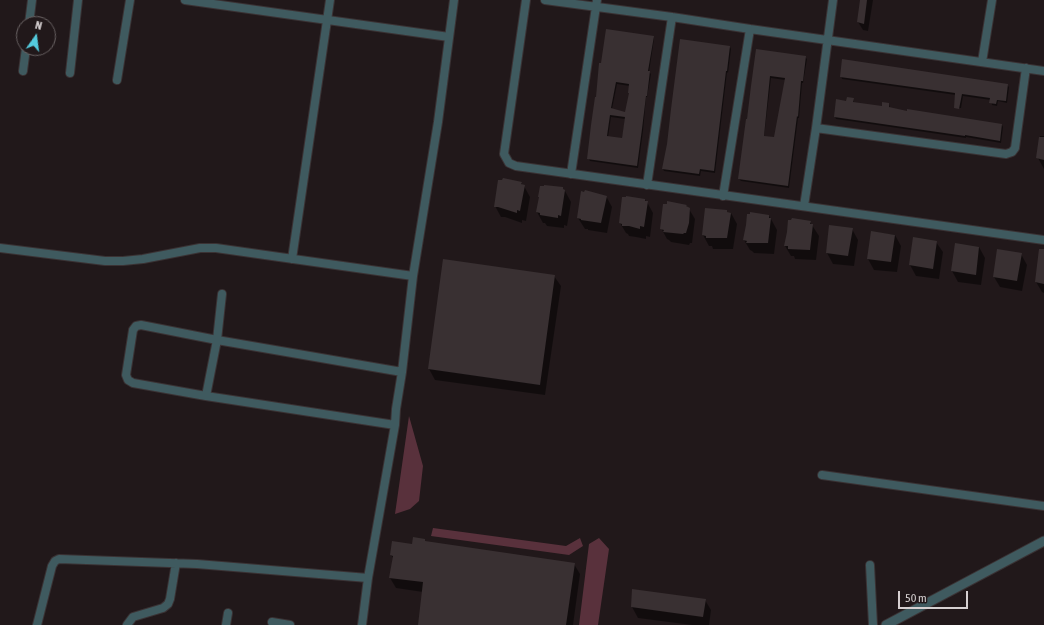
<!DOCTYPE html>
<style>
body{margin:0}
#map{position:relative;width:1044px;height:625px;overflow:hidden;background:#21181a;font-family:"Asap Condensed",sans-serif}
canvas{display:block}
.north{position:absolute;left:16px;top:16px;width:40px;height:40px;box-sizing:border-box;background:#21181a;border:1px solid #696263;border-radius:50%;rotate:14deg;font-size:11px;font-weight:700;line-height:16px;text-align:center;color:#d6d0d1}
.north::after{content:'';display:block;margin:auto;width:14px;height:18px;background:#54cadd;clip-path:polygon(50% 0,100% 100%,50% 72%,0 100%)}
.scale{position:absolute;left:898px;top:591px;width:70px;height:18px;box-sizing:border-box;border:2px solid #d6d0d1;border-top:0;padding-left:5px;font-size:12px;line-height:14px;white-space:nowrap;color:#d6d0d1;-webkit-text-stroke:3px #21181a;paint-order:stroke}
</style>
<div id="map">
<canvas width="1044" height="625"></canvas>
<div class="north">N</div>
<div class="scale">50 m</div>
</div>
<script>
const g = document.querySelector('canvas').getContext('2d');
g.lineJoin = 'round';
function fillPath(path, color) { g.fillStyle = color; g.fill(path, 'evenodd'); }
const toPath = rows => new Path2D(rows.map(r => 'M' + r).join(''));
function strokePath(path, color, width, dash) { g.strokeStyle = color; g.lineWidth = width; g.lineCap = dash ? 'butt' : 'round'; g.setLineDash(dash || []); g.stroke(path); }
const green = toPath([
 [409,416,423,466,419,501,410,509,395,514],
 [433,528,566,546,580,538,583,546,569,555,431,536],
 [599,538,609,549,598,625,579,625,589,544]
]);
const shadow = toPath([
 [861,0,873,0,868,31,863,30,858,22],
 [653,37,654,39,649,72,651,74,647,97,646,97,643,131,638,168,590,161,588,158,596,98],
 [617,84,630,86,630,94,626,114,612,109],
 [611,117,625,119,622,139,608,137],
 [730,47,731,49,728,73,727,72,715,173,701,171,700,176,664,171,663,169],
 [757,50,805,57,807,59,803,83,802,83,799,118,798,118,789,188,741,181,739,179],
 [771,78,785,80,775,139,764,137],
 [841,76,1007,85,1009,87,1007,103,998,101,997,106,992,105,991,100,963,96,961,108,955,108,956,95,842,79],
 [853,99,854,103,883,108,889,104,890,108,908,112,1002,125,1003,127,1001,143,966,137,966,138,836,119,835,117,847,102],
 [1040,136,1044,136,1044,169,1038,158],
 [521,183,523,186,524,186,530,197,526,221,522,220,522,223,505,217,501,217,495,206],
 [565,191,571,202,567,226,564,225,564,228,547,226,545,223,543,223,537,212],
 [606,196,612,207,607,233,588,230,588,229,585,229,578,218],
 [645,200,647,202,653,213,650,237,646,236,646,239,636,237,629,236,628,234,626,233,620,223],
 [686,206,687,208,689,209,695,219,692,243,690,243,689,245,671,242,669,240,667,239,661,228],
 [726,211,728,213,731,213,737,224,733,249,713,249,712,246,709,246,703,235],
 [750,216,769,216,771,219,777,230,774,254,754,253,752,251,750,250,744,240],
 [810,222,819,236,816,260,795,259,794,256,791,256,785,246],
 [852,229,858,240,854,266,833,264,827,253],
 [872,232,895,235,901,246,897,272,874,270,868,259],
 [914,238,936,242,943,252,939,279,916,276,910,265],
 [979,247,985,258,981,285,958,282,952,271],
 [1021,254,1027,265,1022,291,1000,287,994,277],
 [1044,257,1044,293,1042,292,1036,282],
 [444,260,554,276,561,286,545,395,435,380,429,369],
 [426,542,574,564,580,574,573,625,419,625,423,592,396,588,390,578,393,558,391,555,413,546],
 [633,590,705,600,711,610,709,625,692,625,638,618,632,607]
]);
const building = toPath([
 [860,0,867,0,864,24,857,22],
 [606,29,654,36,648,71,650,71,647,96,646,96,642,129,637,166,587,159,591,125,595,97,596,97,599,63,601,63],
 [616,82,629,84,628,93,629,93,625,112,611,108],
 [610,115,625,117,622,138,607,136],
 [680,39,730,46,727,71,726,71,714,171,700,169,699,174,662,169,667,144,671,109],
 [756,49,806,56,803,81,801,81,798,117,797,116,788,186,738,179,746,119,747,119,751,86],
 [770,76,785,78,774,137,764,136],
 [842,59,1008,84,1006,101,997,100,996,104,989,103,990,98,962,94,959,109,954,108,955,93,840,77],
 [847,97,854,98,853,102,882,106,882,102,889,103,889,107,907,111,907,109,1002,124,1000,141,965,135,965,136,834,117,836,99,846,101],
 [1039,137,1044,137,1044,160,1036,158],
 [503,178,522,182,521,184,525,185,520,211,517,210,517,213,498,207,494,207,498,180,502,180],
 [544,185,563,187,563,189,565,190,561,216,558,215,558,218,540,215,540,213,536,212,539,197,538,197,540,186,544,186],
 [585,190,607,196,601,223,581,220,581,219,577,218,581,191,584,192],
 [626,196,645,199,645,201,648,201,644,227,640,226,640,229,629,226,622,226,622,224,619,223,622,197,626,197],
 [667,201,687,205,686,206,690,208,689,223,686,233,684,233,683,234,663,232,664,230,660,229,663,204,667,204],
 [705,208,727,210,727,212,731,213,727,238,706,238,706,236,702,235],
 [750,212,769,215,769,218,771,218,768,243,746,243,747,241,743,240,746,225,747,214,750,214],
 [792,218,811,221,810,224,813,224,810,250,788,249,788,246,784,246,787,232,788,220,791,220],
 [829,225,853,228,848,256,826,253],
 [871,231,895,235,891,262,867,259],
 [913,237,937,241,933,269,909,265],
 [955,243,979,247,976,275,951,271],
 [997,249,1022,253,1017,281,993,277],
 [1039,249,1044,249,1044,284,1035,282],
 [443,259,555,275,540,385,428,369],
 [413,537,425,539,425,541,575,563,566,625,418,625,423,582,389,578,393,556,390,555,392,541,412,544],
 [632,589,706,599,703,617,631,607]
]);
const minor = toPath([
 [185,0,449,37],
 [526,0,504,154,509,163,516,166,1044,240],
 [545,0,672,17,750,29,1044,71],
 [29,24,32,0],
 [982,62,992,0],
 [23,71,26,48],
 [70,73,78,0],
 [117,80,130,0],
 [816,128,1006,154,1012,152,1015,148,1026,68],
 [571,174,597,0],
 [647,185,672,17],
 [723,196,750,29],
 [804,206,816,128,833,0],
 [0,248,105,261,123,261,143,259,200,248,216,248,413,276],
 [292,259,330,0],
 [206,396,217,340,222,294],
 [395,425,206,396,133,383,128,380,126,375,133,330,136,326,141,325,217,340,402,372],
 [822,475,1044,506],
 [870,565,873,625],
 [272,622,290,625],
 [37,625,52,566,55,561,59,559,197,564,368,578],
 [127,625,133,617,163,608,168,604,170,599,176,563],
 [226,625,228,613],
 [362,625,368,578,395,425,396,409,402,372,413,276,438,122,454,0]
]);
const tertiary = toPath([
 [886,625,1044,541]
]);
fillPath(green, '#59313c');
fillPath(shadow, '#0007');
fillPath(building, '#393032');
strokePath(minor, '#3a3234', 10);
strokePath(tertiary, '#3a3234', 11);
strokePath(minor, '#3f5a5f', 8);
strokePath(tertiary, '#3f5a5f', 9);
</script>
